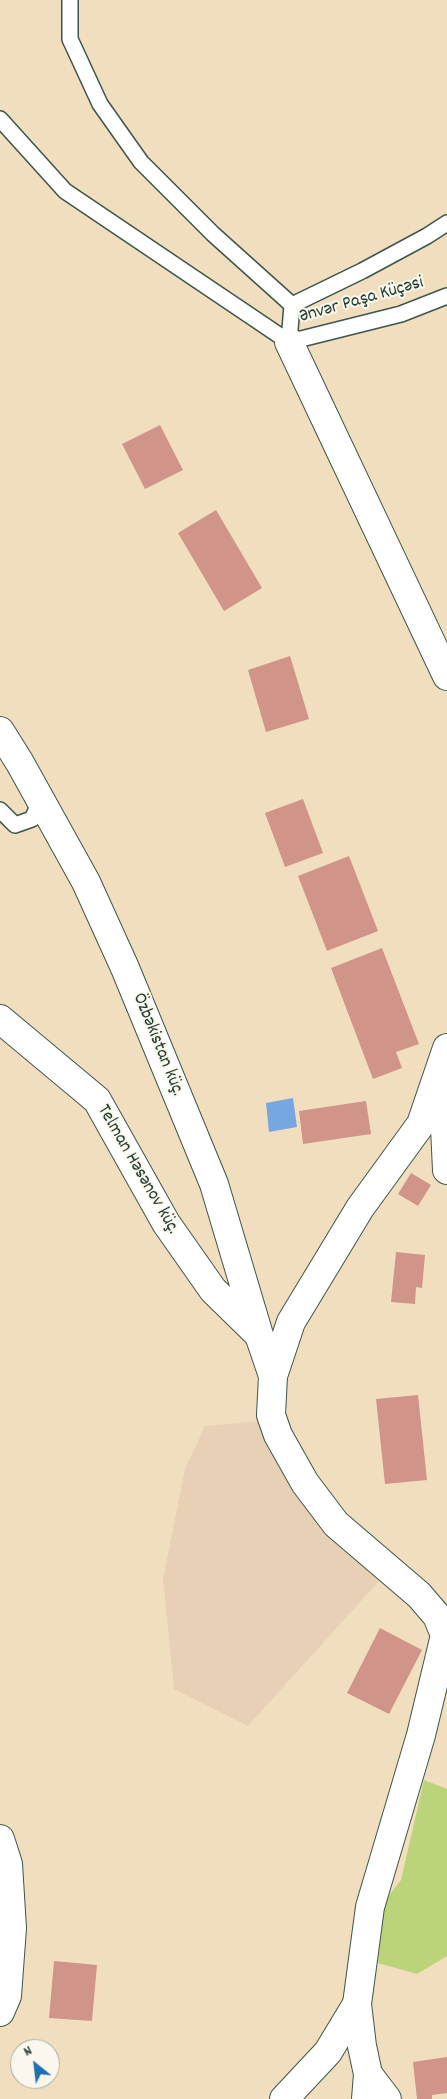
<!DOCTYPE html>
<meta charset="utf-8">
<style>
body{margin:0}
#map{position:relative;width:447px;height:2099px;overflow:hidden;background:#f1debf;font-family:Dekko,sans-serif}
canvas{display:block}
.north{position:absolute;left:10px;top:2039px;width:50px;height:50px;box-sizing:border-box;background:#fbf7ec;border:1px solid #a3ada2;border-radius:50%;rotate:331deg;font-size:14px;font-weight:700;line-height:20px;text-align:center;color:#1f3d34}
.north::after{content:'';display:block;margin:auto;width:18px;height:22px;background:#1f6fb2;clip-path:polygon(50% 0,100% 100%,50% 72%,0 100%)}
</style>
<div id="map">
<canvas width="447" height="2099"></canvas>
<div class="north">N</div>
</div>
<script>
const g = document.querySelector('canvas').getContext('2d');
g.lineJoin = 'round';
function fillPath(path, color) { g.fillStyle = color; g.fill(path, 'evenodd'); }
const toPath = rows => new Path2D(rows.map(r => 'M' + r).join(''));
function strokePath(path, color, width, dash) { g.strokeStyle = color; g.lineWidth = width; g.lineCap = dash ? 'butt' : 'round'; g.setLineDash(dash || []); g.stroke(path); }
function drawText(font, color, halo, rows, align = 'center') {
  g.font = font + ' Dekko,sans-serif'; g.lineWidth = 4; g.setLineDash([]); g.textBaseline = 'middle'; g.strokeStyle = halo; g.fillStyle = color; for (const [text, x, y, turn = 0] of rows) {
    g.save(); g.translate(x, y); g.rotate((+turn || 0) * Math.PI / 180); g.textAlign = isNaN(turn) ? turn : align; if (halo) g.strokeText(text, 0, 0); g.fillText(text, 0, 0); g.restore();
  }
}
const built = toPath([
 [261,1421,282,1468,321,1529,379,1581,248,1726,174,1689,163,1579,185,1469,205,1426]
]);
const green = toPath([
 [424,1780,447,1789,447,1956,417,1974,378,1963,383,1903,401,1880]
]);
const water = toPath([
 [293,1098,297,1127,269,1132,266,1103]
]);
const building = toPath([
 [160,425,183,470,145,489,122,444],
 [216,510,262,588,224,611,178,533],
 [290,656,309,719,266,732,248,670],
 [303,799,323,853,285,867,265,813],
 [349,856,378,931,327,951,298,876],
 [382,948,419,1044,396,1052,402,1068,373,1079,331,968],
 [366,1101,371,1134,303,1144,299,1111],
 [411,1173,431,1185,418,1206,398,1194],
 [396,1252,425,1255,422,1288,416,1287,415,1304,391,1302],
 [418,1395,427,1480,385,1484,376,1399],
 [380,1628,422,1650,389,1714,347,1693],
 [54,1961,97,1965,92,2021,49,2018],
 [447,2057,447,2093,432,2095,432,2099,417,2099,413,2062]
]);
const lane = toPath([
 [70,0,70,39,100,104,141,162,213,234,292,305],
 [0,119,65,191,289,342],
 [292,305,362,271,427,236,447,223],
 [289,342,401,314,447,296],
 [289,342,292,305],
 [0,810,15,825,32,819,41,800]
]);
const street = toPath([
 [289,342,447,676],
 [0,731,20,763,86,882,125,968,214,1184,259,1335,273,1376],
 [0,1019,97,1100,166,1223,213,1290,258,1334],
 [442,1064,447,1170],
 [0,1839,8,1864,12,1928,7,1996,0,2012],
 [368,2074,387,2099],
 [284,2099,328,2052,357,2004]
]);
const secondary = toPath([
 [366,2099,368,2074,362,2046,357,2004,370,1907,421,1735,445,1635,437,1616,419,1595,336,1524,305,1483,278,1435,271,1415,273,1376,291,1322,360,1208,421,1124,447,1048]
]);
const streetNames = [
 ["Ənvər Paşa Küçəsi",362,301,-16],
 ["Özbəkistan küç.",157,1045,68],
 ["Telman Həsənov küç.",137,1170,60]
];
fillPath(built, '#e7d0b6');
fillPath(green, '#bbd479');
fillPath(water, '#76a7e1');
fillPath(building, '#d09489');
strokePath(lane, '#3e5549', 18);
strokePath(street, '#3e5549', 30);
strokePath(secondary, '#3e5549', 30);
strokePath(lane, '#fff', 15);
strokePath(street, '#fff', 28);
strokePath(secondary, '#fff', 28);
drawText('19px', '#1f3d34', '#fbf7ec', streetNames);
</script>
